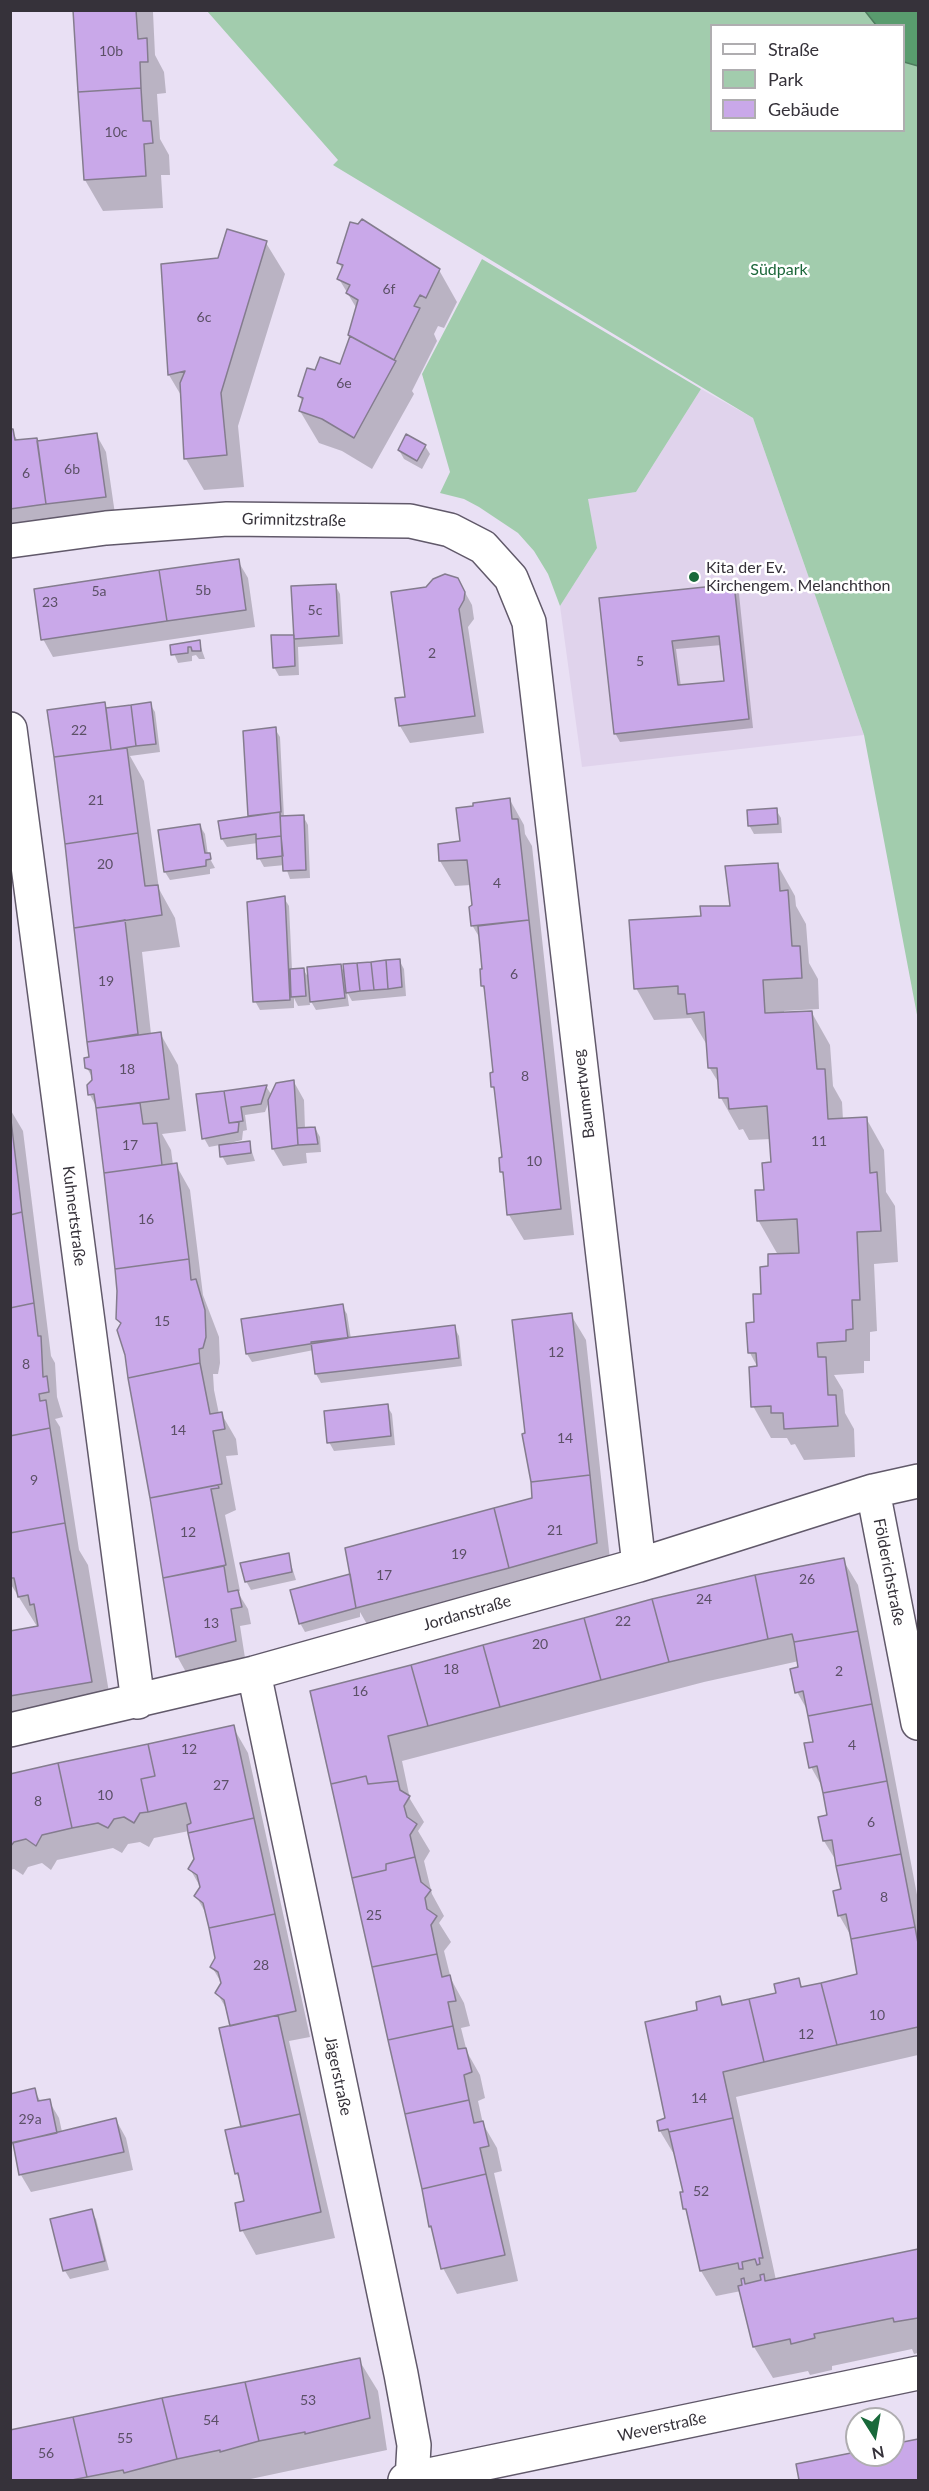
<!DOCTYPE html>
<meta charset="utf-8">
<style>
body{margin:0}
#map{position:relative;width:929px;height:2491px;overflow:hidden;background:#e9e0f4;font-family:Lato,sans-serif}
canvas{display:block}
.frame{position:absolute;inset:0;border:12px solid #36323a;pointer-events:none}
.legend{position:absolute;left:710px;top:24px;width:195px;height:108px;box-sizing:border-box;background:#fff;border:2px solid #afadb0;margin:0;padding:8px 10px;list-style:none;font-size:18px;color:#36323a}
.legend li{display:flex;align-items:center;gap:12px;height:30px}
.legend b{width:30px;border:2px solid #afadb0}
.north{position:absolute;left:845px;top:2407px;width:60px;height:60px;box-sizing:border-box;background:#fff;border:2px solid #afadb0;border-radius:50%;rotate:169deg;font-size:16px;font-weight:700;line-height:24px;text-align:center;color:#36323a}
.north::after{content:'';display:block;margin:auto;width:21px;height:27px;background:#18693a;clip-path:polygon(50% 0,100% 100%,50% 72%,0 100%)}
</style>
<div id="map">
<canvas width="929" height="2491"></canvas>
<div class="frame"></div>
<ul class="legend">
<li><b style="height:8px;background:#fff"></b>Straße</li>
<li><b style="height:16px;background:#a2ccad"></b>Park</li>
<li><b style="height:16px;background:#c9a8e9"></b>Gebäude</li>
</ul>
<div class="north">N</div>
</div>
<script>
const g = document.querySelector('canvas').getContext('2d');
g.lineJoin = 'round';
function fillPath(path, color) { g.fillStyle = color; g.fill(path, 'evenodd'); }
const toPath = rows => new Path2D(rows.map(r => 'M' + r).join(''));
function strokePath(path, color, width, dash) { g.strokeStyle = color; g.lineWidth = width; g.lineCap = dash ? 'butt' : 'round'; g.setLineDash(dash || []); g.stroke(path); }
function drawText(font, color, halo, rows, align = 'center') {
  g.font = font + ' Lato,sans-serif'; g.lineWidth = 5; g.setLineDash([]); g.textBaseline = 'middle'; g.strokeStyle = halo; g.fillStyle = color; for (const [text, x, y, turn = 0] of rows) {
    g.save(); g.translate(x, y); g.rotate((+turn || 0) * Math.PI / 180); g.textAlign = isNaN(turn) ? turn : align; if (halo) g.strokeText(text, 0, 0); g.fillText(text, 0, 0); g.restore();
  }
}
const built = toPath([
 [701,389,753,418,864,735,582,767,560,606,597,548,587,498,636,492]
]);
const green = toPath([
 [207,11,918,11,918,1020,864,735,753,418,333,165,338,160],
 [712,26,904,26,904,130,712,130],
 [482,259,701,389,636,492,588,499,597,548,560,606,548,574,534,551,518,533,479,507,464,499,440,493,450,472,422,374]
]);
const water = toPath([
 [865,11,918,11,918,66,904,62,904,26,876,25,865,11]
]);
const shadow = toPath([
 [74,10,160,10,153,12,155,55,164,72,166,93,157,94,160,139,169,155,170,175,161,175,163,208,103,211,85,180],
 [266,243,285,274,238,426,244,487,204,490,186,459,182,397,169,375,163,265,219,259],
 [339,263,439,270,457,302,444,328,438,326,434,334,437,341,412,391,414,394,372,469,342,451,319,443,300,411,303,402,299,396,316,372,341,366,351,338,357,309,339,279,343,270],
 [10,430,19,442,38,443,96,434,106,452,115,514,10,528],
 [425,446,430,454,422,469,404,459,399,450],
 [238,561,248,578,255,627,53,657,43,639],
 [335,585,340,594,343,644,298,647,299,675,279,676,274,667],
 [734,585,739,594,753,728,620,742,615,733,601,599],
 [722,645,726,682,681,687,676,649],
 [462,587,472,605,474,619,468,627,484,733,410,743,400,726,407,699],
 [199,642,205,659,199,659,196,655,192,656,192,661,178,663,171,646],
 [104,704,108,710,150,704,155,712,160,752,130,756,144,781,159,889,175,918,180,947,142,952,151,1034,160,1033,178,1065,186,1131,162,1134,171,1150,173,1165,176,1165,190,1190,203,1295,219,1337,220,1363,218,1374,213,1374,214,1390,219,1414,221,1413,236,1439,238,1455,226,1456,236,1510,225,1515,240,1591,237,1591,248,1609,251,1624,240,1626,245,1658,187,1674,177,1656,121,1325,117,1318,119,1290,97,1108,90,1095,89,1085,93,1079,87,1068,91,1058,55,757],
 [275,729,280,737,284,817,303,816,308,825,310,878,290,879,285,865,264,867,259,858,258,843,227,847,222,839,250,818,245,732],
 [510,800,524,825,525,834,532,846,574,1235,524,1240,509,1215,505,1179,501,1171,503,1158,496,1093,492,1086,495,1073,486,992,482,986,484,971,481,940,472,925,471,885,455,886,440,861],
 [776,810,781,818,782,833,754,834,749,825],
 [200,826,205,834,208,855,215,868,210,869,210,874,170,880,165,872],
 [777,864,795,896,796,906,806,924,809,963,818,979,819,1009,784,1011,784,1014,812,1013,830,1045,833,1086,842,1102,843,1120,866,1118,884,1150,886,1192,895,1206,898,1262,874,1264,877,1331,870,1332,870,1361,864,1361,864,1373,834,1375,843,1390,845,1413,854,1429,855,1457,804,1460,795,1444,791,1445,787,1438,771,1438,753,1406,758,1368,750,1353,770,1267,778,1255,758,1220,772,1164,771,1139,749,1140,743,1129,739,1130,721,1098,720,1085,709,1067,707,1045,691,1018,654,1020,636,988,702,917,732,907],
 [284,898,289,906,292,970,303,969,310,980,340,965,345,974,399,960,404,969,406,996,352,1001,347,992,349,1006,316,1010,309,998,310,1005,298,1006,294,998,294,1008,260,1010,255,1001],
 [294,1082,304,1100,305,1129,315,1128,320,1137,321,1152,306,1153,307,1163,283,1166,273,1149,270,1099,265,1112,245,1115,247,1130,243,1131,242,1140,230,1143,230,1145,249,1143,255,1161,227,1165,222,1156,220,1145,209,1147,204,1138,198,1096,266,1086,272,1096],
 [10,1109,23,1131,51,1356,55,1363,57,1397,63,1417,55,1419,60,1427,79,1550,88,1565,114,1723,10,1716,10,1633,38,1628,10,1583],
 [342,1306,347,1314,351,1339,454,1327,459,1336,462,1366,321,1383,316,1374,314,1350,252,1362,247,1354,242,1321],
 [571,1315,586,1340,611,1569,372,1633,360,1612,360,1617,305,1632,300,1623,349,1575,450,1520,534,1499,527,1434],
 [387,1406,392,1414,395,1445,334,1451,329,1442],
 [288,1555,296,1580,251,1590,246,1581],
 [843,1560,858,1585,918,1900,918,2055,736,2097,776,2280,918,2251,918,2353,914,2354,912,2349,832,2366,832,2370,810,2375,808,2371,773,2378,754,2347,741,2291,716,2296,701,2271,690,2218,685,2209,685,2193,675,2156,660,2131,667,2119,699,2012,720,1998,724,2006,778,1994,798,1980,803,1988,859,1975,851,1936,839,1915,843,1890,838,1864,824,1841,829,1817,824,1790,811,1767,814,1743,809,1713,797,1692,799,1661,704,1682,402,1761,410,1799,424,1822,418,1831,430,1851,424,1861,432,1894,444,1916,439,1923,451,1942,444,1951,451,1979,464,2003,470,2026,461,2028,467,2052,480,2075,485,2098,478,2101,483,2124,497,2148,502,2171,494,2173,518,2281,457,2294,443,2268,435,2236,430,2227,427,2212,429,2211,312,1692,715,1584],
 [233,1727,248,1753,310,2037,289,2041,335,2238,256,2255,242,2230,246,2202,242,2183,236,2173,243,2128,231,2027,229,2013,217,1993,222,1984,212,1967,217,1958,208,1917,196,1896,201,1888,190,1869,196,1860,189,1831,154,1838,149,1847,140,1842,128,1844,122,1853,113,1848,57,1860,51,1870,42,1863,28,1867,23,1875,14,1869,10,1870,10,1775],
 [34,2090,41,2102,49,2101,59,2118,62,2132,116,2120,126,2138,133,2170,31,2192,21,2175,10,2135],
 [91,2211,96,2219,109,2270,70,2279,65,2271,52,2220],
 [359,2360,378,2391,387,2450,246,2480,10,2480,10,2431],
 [918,2441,918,2480,801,2480,797,2466,893,2455,893,2447]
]);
const building = toPath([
 [73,10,136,10,138,39,147,38,148,62,140,62,141,88,78,92,73,10],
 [141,88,143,121,151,121,153,143,144,144,146,176,84,180,78,92,141,88],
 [362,219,440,269,426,298,420,295,414,306,420,308,394,360,348,335,358,300,346,293,350,285,337,279,343,265,337,263,350,222,358,224,362,219],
 [227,229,267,241,221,393,227,455,184,459,180,383,185,371,168,375,161,264,218,258,227,229],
 [350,336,396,361,354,438,322,419,299,411,303,398,298,396,307,368,315,370,320,357,340,364,350,336],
 [10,429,13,429,15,440,37,438,46,504,10,509,10,429],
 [97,433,106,497,46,504,37,441,97,433],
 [406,434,426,445,417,461,398,450,406,434],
 [239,559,246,610,167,621,159,570,239,559],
 [159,570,167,621,41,640,34,589,159,570],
 [445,574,458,578,465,592,464,600,459,609,475,716,399,726,395,698,405,697,391,592,426,587,433,579,445,574],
 [336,584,339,636,294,639,291,586,336,584],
 [734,584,749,719,614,734,599,598,734,584],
 [719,636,724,681,678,685,672,641,719,636],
 [271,635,294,635,295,666,273,668,271,635],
 [200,640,201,651,192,651,191,647,188,647,188,653,171,655,170,645,200,640],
 [105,702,111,750,54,757,47,710,105,702],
 [151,702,156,744,136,746,131,705,151,702],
 [131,705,136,746,111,750,106,708,131,705],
 [276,727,281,812,248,816,243,731,276,727],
 [127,748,138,833,65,844,54,757,127,748],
 [510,798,512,819,518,819,529,920,471,926,469,907,472,905,467,860,439,861,438,844,460,841,456,808,473,806,473,803,510,798],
 [777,808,778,824,748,826,747,810,777,808],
 [280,812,281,836,256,839,256,834,221,839,218,821,280,812],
 [304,815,306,870,283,871,280,816,304,815],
 [200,824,205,853,210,853,211,859,206,860,206,866,164,872,158,830,200,824],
 [138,833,145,886,158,885,162,915,74,928,65,844,138,833],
 [281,836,283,856,257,859,256,839,281,836],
 [778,863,780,891,788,890,792,946,800,946,802,978,763,980,765,1013,812,1011,817,1069,825,1069,828,1119,867,1117,870,1173,877,1172,881,1231,857,1232,860,1300,852,1300,853,1329,846,1330,846,1341,817,1343,818,1357,826,1357,828,1395,836,1395,838,1426,784,1429,783,1413,771,1413,771,1406,751,1407,749,1367,757,1366,756,1353,748,1353,746,1323,754,1322,753,1294,761,1294,760,1267,768,1266,768,1254,799,1253,797,1219,757,1221,755,1190,764,1190,762,1163,771,1162,767,1106,729,1109,728,1098,719,1098,717,1068,708,1068,704,1012,687,1014,685,994,678,994,678,986,634,989,629,920,701,916,700,906,730,906,725,866,778,863],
 [285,896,290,1000,253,1002,247,902,285,896],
 [125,920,138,1034,87,1042,74,928,125,920],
 [529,920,561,1209,507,1215,503,1172,500,1172,499,1158,502,1157,494,1087,491,1087,490,1073,493,1072,484,986,481,986,480,969,482,969,478,926,529,920],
 [400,959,402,987,388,989,386,960,400,959],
 [386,960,388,989,374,990,371,962,386,960],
 [371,962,374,990,360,991,357,963,371,962],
 [357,963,360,991,346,993,343,964,357,963],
 [341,964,345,998,310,1002,307,967,341,964],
 [304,968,306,996,291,997,290,969,304,968],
 [161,1032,169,1099,96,1108,94,1094,88,1095,87,1085,92,1080,91,1070,85,1068,84,1058,89,1057,87,1042,161,1032],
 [294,1080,298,1145,272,1149,268,1100,276,1083,294,1080],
 [267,1085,261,1104,241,1107,243,1121,229,1123,224,1091,267,1085],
 [224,1091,229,1123,239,1122,238,1132,202,1139,196,1094,224,1091],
 [140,1103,143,1124,157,1123,162,1165,104,1173,96,1108,140,1103],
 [10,1112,22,1212,10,1215,10,1112],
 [315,1127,318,1144,298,1145,297,1128,315,1127],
 [250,1141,251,1153,220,1157,219,1145,250,1141],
 [177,1163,189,1259,115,1269,104,1173,177,1163],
 [22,1212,34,1303,10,1308,10,1215,22,1212],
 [189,1259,191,1280,196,1279,205,1310,206,1337,203,1348,199,1349,200,1363,128,1378,125,1355,117,1330,121,1323,116,1319,117,1291,115,1269,189,1259],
 [34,1303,38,1336,41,1336,43,1377,47,1376,49,1392,39,1394,40,1401,46,1400,50,1428,10,1436,10,1308,34,1303],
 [343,1304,348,1338,246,1354,241,1319,343,1304],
 [572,1313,590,1475,531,1482,522,1434,525,1433,512,1320,572,1313],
 [455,1325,459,1358,315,1374,311,1342,455,1325],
 [200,1363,210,1414,222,1412,225,1429,213,1431,222,1484,150,1498,128,1378,200,1363],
 [388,1404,391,1436,327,1443,324,1411,388,1404],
 [50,1428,65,1523,10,1533,10,1436,50,1428],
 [590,1475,597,1543,509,1568,494,1508,532,1498,531,1482,590,1475],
 [218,1485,219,1488,211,1489,226,1565,163,1578,150,1498,218,1485],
 [494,1508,509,1568,356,1608,345,1548,494,1508],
 [65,1523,92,1682,10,1696,10,1631,38,1626,34,1604,30,1605,28,1595,18,1597,14,1578,10,1578,10,1533,65,1523],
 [289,1553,292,1572,245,1582,240,1563,289,1553],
 [844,1558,858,1631,794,1642,792,1634,768,1639,755,1575,844,1558],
 [224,1566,228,1592,238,1590,242,1607,231,1609,236,1641,176,1657,163,1578,224,1566],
 [350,1574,356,1608,299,1624,290,1590,350,1574],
 [755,1575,768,1639,669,1662,652,1599,755,1575],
 [652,1599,669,1662,601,1680,584,1618,652,1599],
 [584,1618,601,1680,500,1707,483,1645,584,1618],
 [858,1631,872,1704,808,1716,803,1691,795,1693,790,1669,798,1667,794,1642,858,1631],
 [483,1645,500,1707,428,1726,411,1665,483,1645],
 [411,1665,428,1726,388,1736,398,1781,368,1784,366,1776,331,1784,310,1691,411,1665],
 [872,1704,887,1781,823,1793,817,1766,809,1768,804,1743,813,1742,808,1716,872,1704],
 [234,1725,254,1818,188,1833,187,1825,191,1823,186,1803,148,1812,141,1779,155,1776,148,1744,234,1725],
 [148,1744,155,1776,141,1779,148,1812,140,1813,134,1823,124,1817,114,1819,108,1828,98,1823,72,1828,58,1763,148,1744],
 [58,1763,72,1828,42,1835,36,1846,26,1839,14,1842,10,1847,10,1774,58,1763],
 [366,1776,368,1784,398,1781,400,1790,410,1796,404,1806,407,1817,417,1824,410,1835,415,1857,386,1864,386,1870,352,1878,331,1784,366,1776],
 [887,1781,901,1854,836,1866,832,1840,823,1841,818,1817,827,1815,823,1793,887,1781],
 [254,1818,275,1914,209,1928,203,1903,194,1896,200,1887,197,1875,188,1869,194,1859,188,1833,254,1818],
 [901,1854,915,1927,851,1939,846,1914,838,1916,833,1891,841,1889,836,1866,901,1854],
 [415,1857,421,1882,431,1890,425,1898,427,1909,437,1916,431,1925,437,1954,372,1967,352,1878,386,1870,386,1864,415,1857],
 [275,1914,296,2011,230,2026,224,2000,215,1993,221,1983,218,1972,210,1967,215,1958,209,1928,275,1914],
 [915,1927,918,1943,918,2027,837,2045,821,1983,857,1974,851,1939,915,1927],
 [437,1954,442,1977,450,1975,456,2001,448,2002,453,2026,388,2040,372,1967,437,1954],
 [799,1978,801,1987,821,1983,837,2045,764,2062,749,1999,776,1993,774,1984,799,1978],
 [720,1996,722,2005,749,1999,764,2062,723,2072,733,2118,669,2132,668,2129,659,2131,657,2121,665,2118,645,2022,697,2010,696,2002,720,1996],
 [278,2015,300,2114,241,2127,219,2028,278,2015],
 [453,2026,458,2049,466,2048,472,2072,464,2075,469,2100,405,2114,388,2040,453,2026],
 [35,2088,38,2101,50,2099,57,2133,10,2143,10,2094,35,2088],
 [469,2100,474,2123,483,2121,489,2146,480,2148,486,2174,422,2189,405,2114,469,2100],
 [300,2114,321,2212,240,2231,235,2203,244,2201,238,2173,235,2174,225,2130,300,2114],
 [116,2118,124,2152,19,2175,13,2143,116,2118],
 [733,2118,763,2258,759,2258,760,2264,757,2265,755,2259,742,2262,743,2269,739,2269,738,2263,700,2271,686,2209,683,2209,680,2192,683,2192,669,2132,733,2118],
 [486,2174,505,2255,441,2269,431,2226,429,2227,422,2189,486,2174],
 [92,2209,105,2261,63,2271,50,2219,92,2209],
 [918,2249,918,2318,894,2322,893,2318,814,2334,815,2338,791,2344,790,2339,753,2347,738,2286,742,2285,741,2279,744,2278,745,2284,761,2280,760,2275,764,2274,765,2281,918,2249],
 [360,2358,370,2418,305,2434,305,2432,259,2441,245,2382,360,2358],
 [245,2382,259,2441,220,2452,220,2450,177,2459,162,2398,245,2382],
 [162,2398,177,2459,124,2473,123,2470,87,2477,73,2417,162,2398],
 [73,2417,87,2477,72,2480,10,2480,10,2430,73,2417],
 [918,2439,918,2480,799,2480,796,2464,851,2453,893,2455,893,2444,918,2439]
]);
const minor = toPath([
 [10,541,106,528,227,519,410,521,450,530,483,547,511,578,529,622,639,1565],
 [10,729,138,1702],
 [873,1491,918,1723],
 [254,1673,401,2374,414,2445,412,2480],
 [10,1730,254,1673,639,1565,873,1491,918,1481],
 [405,2480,918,2373]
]);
const markers = [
 [694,577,6,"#18693a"]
];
const numberNames = [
 ["10b",111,51],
 ["10c",116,132],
 ["6f",389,289],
 ["6c",204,317],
 ["6e",344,383],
 ["6b",72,469],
 ["6",26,473],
 ["5b",203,590],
 ["5a",99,591],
 ["23",50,602],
 ["5c",315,610],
 ["2",432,653],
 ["5",640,661],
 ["22",79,730],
 ["21",96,800],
 ["20",105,864],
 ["4",497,883],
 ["6",514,974],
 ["19",106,981],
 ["18",127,1069],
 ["8",525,1076],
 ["11",819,1141],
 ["17",130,1145],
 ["10",534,1161],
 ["16",146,1219],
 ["15",162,1321],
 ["12",556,1352],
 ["8",26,1364],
 ["14",178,1430],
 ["14",565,1438],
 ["9",34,1480],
 ["21",555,1530],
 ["12",188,1532],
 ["19",459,1554],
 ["17",384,1575],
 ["26",807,1579],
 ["24",704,1599],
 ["22",623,1621],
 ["13",211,1623],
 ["20",540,1644],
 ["18",451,1669],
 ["2",839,1671],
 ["16",360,1691],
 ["4",852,1745],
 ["12",189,1749],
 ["27",221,1785],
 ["10",105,1795],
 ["8",38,1801],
 ["6",871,1822],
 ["8",884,1897],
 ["25",374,1915],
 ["28",261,1965],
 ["10",877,2015],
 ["12",806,2034],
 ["14",699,2098],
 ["29a",30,2119],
 ["52",701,2191],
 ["53",308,2400],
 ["54",211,2420],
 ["55",125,2438],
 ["56",46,2453]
];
const parkNames = [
 ["Südpark",779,270]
];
const streetNames = [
 ["Grimnitzstraße",294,520,1],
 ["Baumertweg",584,1094,-97],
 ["Kuhnertstraße",74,1216,83],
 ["Földerichstraße",889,1572,79],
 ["Jordanstraße",467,1613,-16],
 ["Jägerstraße",338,2076,78],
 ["Weverstraße",662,2427,-12]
];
const poiNames = [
 ["Kita der Ev.",706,568],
 ["Kirchengem. Melanchthon",706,586]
];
fillPath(built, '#e0d3ec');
fillPath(green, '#a2ccad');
fillPath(water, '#599c6e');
strokePath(water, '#4e7c5e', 1.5);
fillPath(shadow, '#0003');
fillPath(building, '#c9a8e9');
strokePath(building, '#847c8e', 1.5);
strokePath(minor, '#61596a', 36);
strokePath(minor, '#fff', 33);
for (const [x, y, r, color] of markers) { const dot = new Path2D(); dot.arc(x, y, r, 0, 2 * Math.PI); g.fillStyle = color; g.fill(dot); strokePath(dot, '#fff', 2); }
drawText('14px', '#5b5066', null, numberNames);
drawText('16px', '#1c673a', '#fff', parkNames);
drawText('16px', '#36323a', '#fff', streetNames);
drawText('16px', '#36323a', '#fff', poiNames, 'left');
</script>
